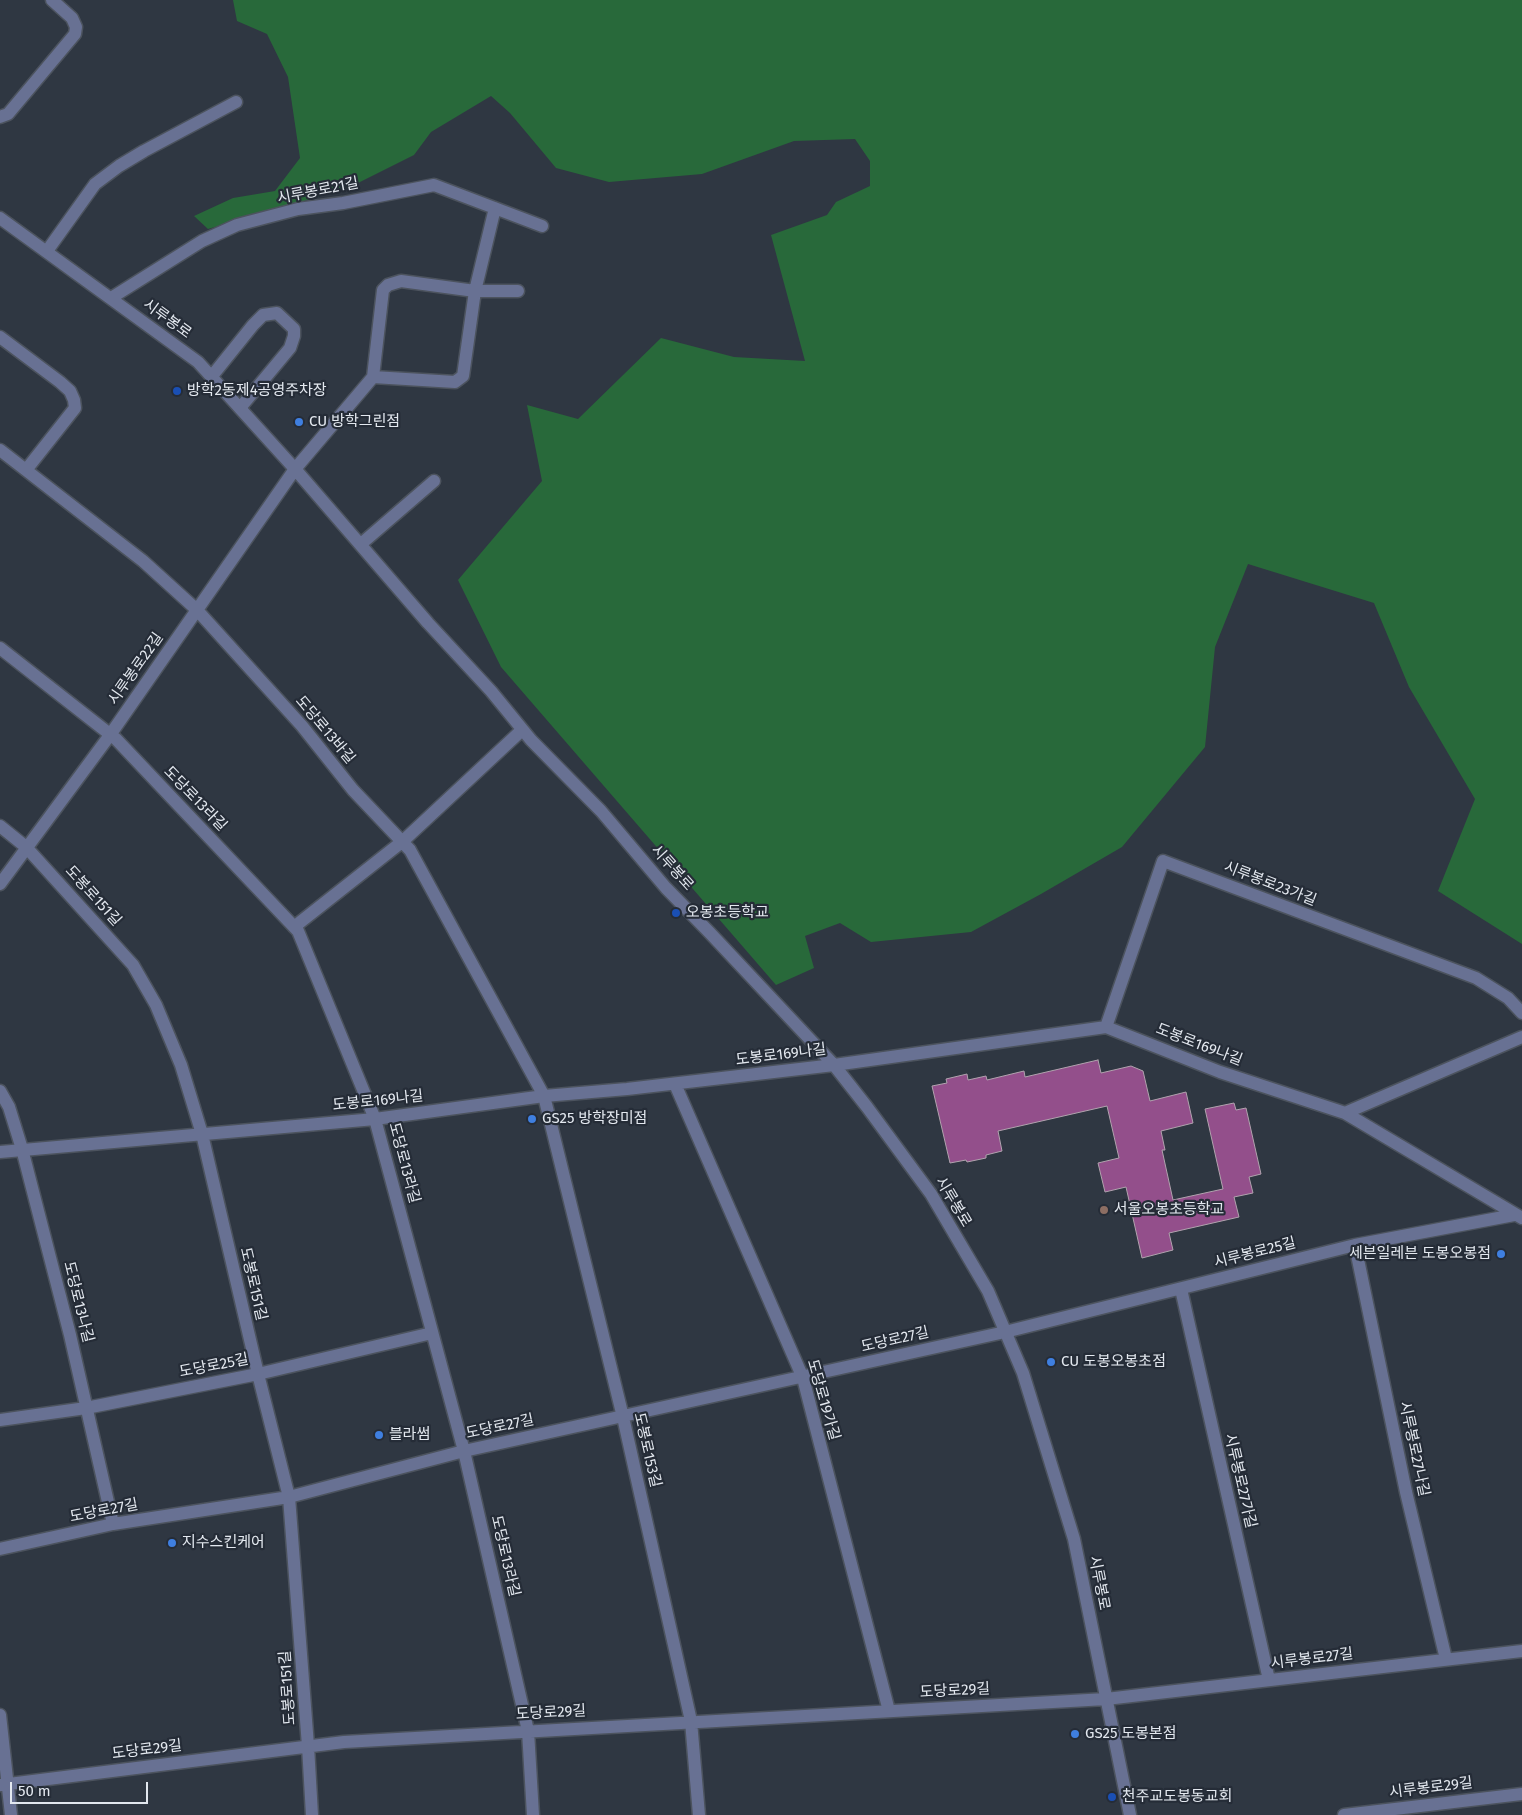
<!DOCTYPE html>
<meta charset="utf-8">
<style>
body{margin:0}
#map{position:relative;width:1522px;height:1815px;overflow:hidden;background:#2f3742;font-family:"Fira Sans",sans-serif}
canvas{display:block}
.scale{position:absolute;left:10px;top:1782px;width:138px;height:22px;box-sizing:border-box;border:2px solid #e3e8ef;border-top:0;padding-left:6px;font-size:15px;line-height:18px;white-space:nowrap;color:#e3e8ef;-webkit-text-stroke:4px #252c37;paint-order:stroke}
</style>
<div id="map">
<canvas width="1522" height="1815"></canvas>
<div class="scale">50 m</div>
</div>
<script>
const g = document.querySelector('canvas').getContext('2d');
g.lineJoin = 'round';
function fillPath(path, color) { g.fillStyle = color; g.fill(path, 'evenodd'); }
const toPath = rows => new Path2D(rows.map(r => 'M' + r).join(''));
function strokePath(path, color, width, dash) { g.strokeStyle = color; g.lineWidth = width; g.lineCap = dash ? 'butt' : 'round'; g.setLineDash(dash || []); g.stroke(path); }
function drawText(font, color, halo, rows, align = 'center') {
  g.font = font + ' "Fira Sans","Noto Sans KR",sans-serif'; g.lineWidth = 4.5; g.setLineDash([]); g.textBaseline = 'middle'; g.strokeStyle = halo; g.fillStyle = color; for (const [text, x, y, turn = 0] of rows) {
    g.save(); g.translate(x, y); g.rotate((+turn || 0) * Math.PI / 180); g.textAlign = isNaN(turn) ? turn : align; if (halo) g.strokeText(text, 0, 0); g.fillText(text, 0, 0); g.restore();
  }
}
const green = toPath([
 [233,0,1522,0,1522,944,1438,891,1475,799,1409,687,1374,603,1248,564,1215,647,1205,747,1122,847,1041,894,971,932,871,942,840,923,805,936,814,968,776,985,501,667,458,580,542,481,527,405,578,419,661,338,734,357,805,361,771,235,827,215,836,202,870,186,870,161,855,139,794,141,702,174,609,182,556,168,510,113,491,96,431,132,414,155,354,185,298,203,208,229,194,216,233,198,275,191,300,158,288,77,267,34,237,21]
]);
const building = toPath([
 [1098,1060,1101,1073,1131,1066,1143,1071,1150,1101,1186,1092,1193,1123,1161,1131,1165,1150,1162,1150,1173,1200,1223,1189,1205,1109,1234,1103,1236,1110,1246,1108,1261,1174,1249,1177,1253,1193,1234,1197,1239,1217,1169,1233,1173,1250,1142,1258,1126,1187,1105,1192,1098,1163,1119,1158,1107,1106,998,1131,1002,1151,986,1155,986,1158,967,1162,966,1160,950,1163,932,1086,947,1083,946,1079,967,1074,968,1080,986,1076,987,1080,1024,1071,1025,1077,1098,1060]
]);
const minor = toPath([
 [0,117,8,114,75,34,76,27,72,18,52,0],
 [495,208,475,291,401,281,388,285,383,290,373,377,455,382,463,376,475,291,518,291],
 [0,218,198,362,295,469,428,623,491,691,531,740,601,811,666,888,710,933,834,1065,867,1107,931,1194,988,1291,1023,1373,1074,1539,1130,1815],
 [47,251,95,184,119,166,144,151,236,102],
 [111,298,202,241,237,225,298,209,343,203,434,185,542,226],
 [0,337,60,382,70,391,74,400,75,408,26,470],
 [212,376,253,325,263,315,277,313,294,329,294,336,290,348,240,408],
 [0,450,143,561,197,610,302,726,353,790,410,850,544,1096,623,1417,691,1721,699,1815],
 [361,544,434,481],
 [0,648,116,739,298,931,375,1119,464,1451,528,1731,533,1815],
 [0,826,26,847,133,965,156,1005,181,1065,202,1134,258,1374,289,1497,308,1746,312,1815],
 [0,884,110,735,295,469,373,377],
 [294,927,403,841,522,730],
 [1106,1027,1163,861,1476,978,1508,998,1522,1013],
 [675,1084,803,1378,889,1711],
 [0,1091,9,1107,22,1149,70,1335,113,1524],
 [1345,1113,1522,1037],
 [0,1152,375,1119,544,1096,627,1089,834,1065,1106,1027,1220,1072,1345,1113,1522,1218],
 [1355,1245,1406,1492,1446,1659],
 [1181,1289,1269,1680],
 [0,1420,86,1408,258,1374,432,1333],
 [0,1549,113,1524,289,1497,464,1451,1005,1332,1355,1245,1514,1215],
 [0,1715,11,1815],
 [0,1785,344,1742,1106,1699,1522,1651],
 [1344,1815,1522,1794]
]);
const markers = [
 [177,391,5,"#1a4fb4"],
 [299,422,5,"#3f7fe0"],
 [676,913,5,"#1a4fb4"],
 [532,1119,5,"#3f7fe0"],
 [1104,1210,5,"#8d6e63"],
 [1501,1254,5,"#3f7fe0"],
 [1051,1362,5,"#3f7fe0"],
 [379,1435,5,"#3f7fe0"],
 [172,1543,5,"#3f7fe0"],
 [1075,1734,5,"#3f7fe0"],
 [1112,1797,5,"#1a4fb4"]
];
const streetNames = [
 ["시루봉로21길",318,191,-11],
 ["시루봉로",167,319,36],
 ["시루봉로22길",136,669,-55],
 ["도당로13바길",325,730,50],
 ["도당로13라길",195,799,46],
 ["시루봉로",672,868,48],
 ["시루봉로23가길",1270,884,21],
 ["도봉로151길",93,896,48],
 ["도봉로169나길",1199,1045,21],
 ["도봉로169나길",781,1055,-7],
 ["도봉로169나길",378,1101,-6],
 ["도당로13라길",404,1163,75],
 ["시루봉로",953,1202,59],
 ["시루봉로25길",1255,1253,-14],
 ["도봉로151길",253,1284,77],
 ["도당로13나길",78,1302,76],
 ["도당로27길",895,1340,-13],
 ["도당로25길",214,1366,-11],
 ["도당로19가길",823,1400,74],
 ["도당로27길",500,1427,-12],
 ["시루봉로27나길",1414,1449,78],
 ["도봉로153길",647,1450,77],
 ["시루봉로27가길",1240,1481,77],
 ["도당로27길",104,1511,-11],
 ["도당로13라길",505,1556,77],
 ["시루봉로",1099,1583,79],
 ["시루봉로27길",1312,1659,-7],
 ["도봉로151길",288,1688,-94],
 ["도당로29길",955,1691,-3],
 ["도당로29길",551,1713,-3],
 ["도당로29길",147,1750,-7],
 ["시루봉로29길",1431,1788,-7]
];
const poiNames = [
 ["방학2동제4공영주차장",187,391],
 ["CU 방학그린점",309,422],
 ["오봉초등학교",686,913],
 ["GS25 방학장미점",542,1119],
 ["서울오봉초등학교",1114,1210],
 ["세븐일레븐 도봉오봉점",1491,1254,"right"],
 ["CU 도봉오봉초점",1061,1362],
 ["블라썸",389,1435],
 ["지수스킨케어",182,1543],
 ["GS25 도봉본점",1085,1734],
 ["천주교도봉동교회",1122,1797]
];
fillPath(green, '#28693a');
fillPath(building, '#934f8b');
strokePath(building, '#b1a3ae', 1);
strokePath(minor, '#4c535e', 15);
strokePath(minor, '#687193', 12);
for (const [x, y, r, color] of markers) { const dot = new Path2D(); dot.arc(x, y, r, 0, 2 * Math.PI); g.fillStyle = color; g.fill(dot); strokePath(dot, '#252c37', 2); }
drawText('15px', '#e3e8ef', '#252c37', streetNames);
drawText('15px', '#e3e8ef', '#252c37', poiNames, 'left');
</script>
